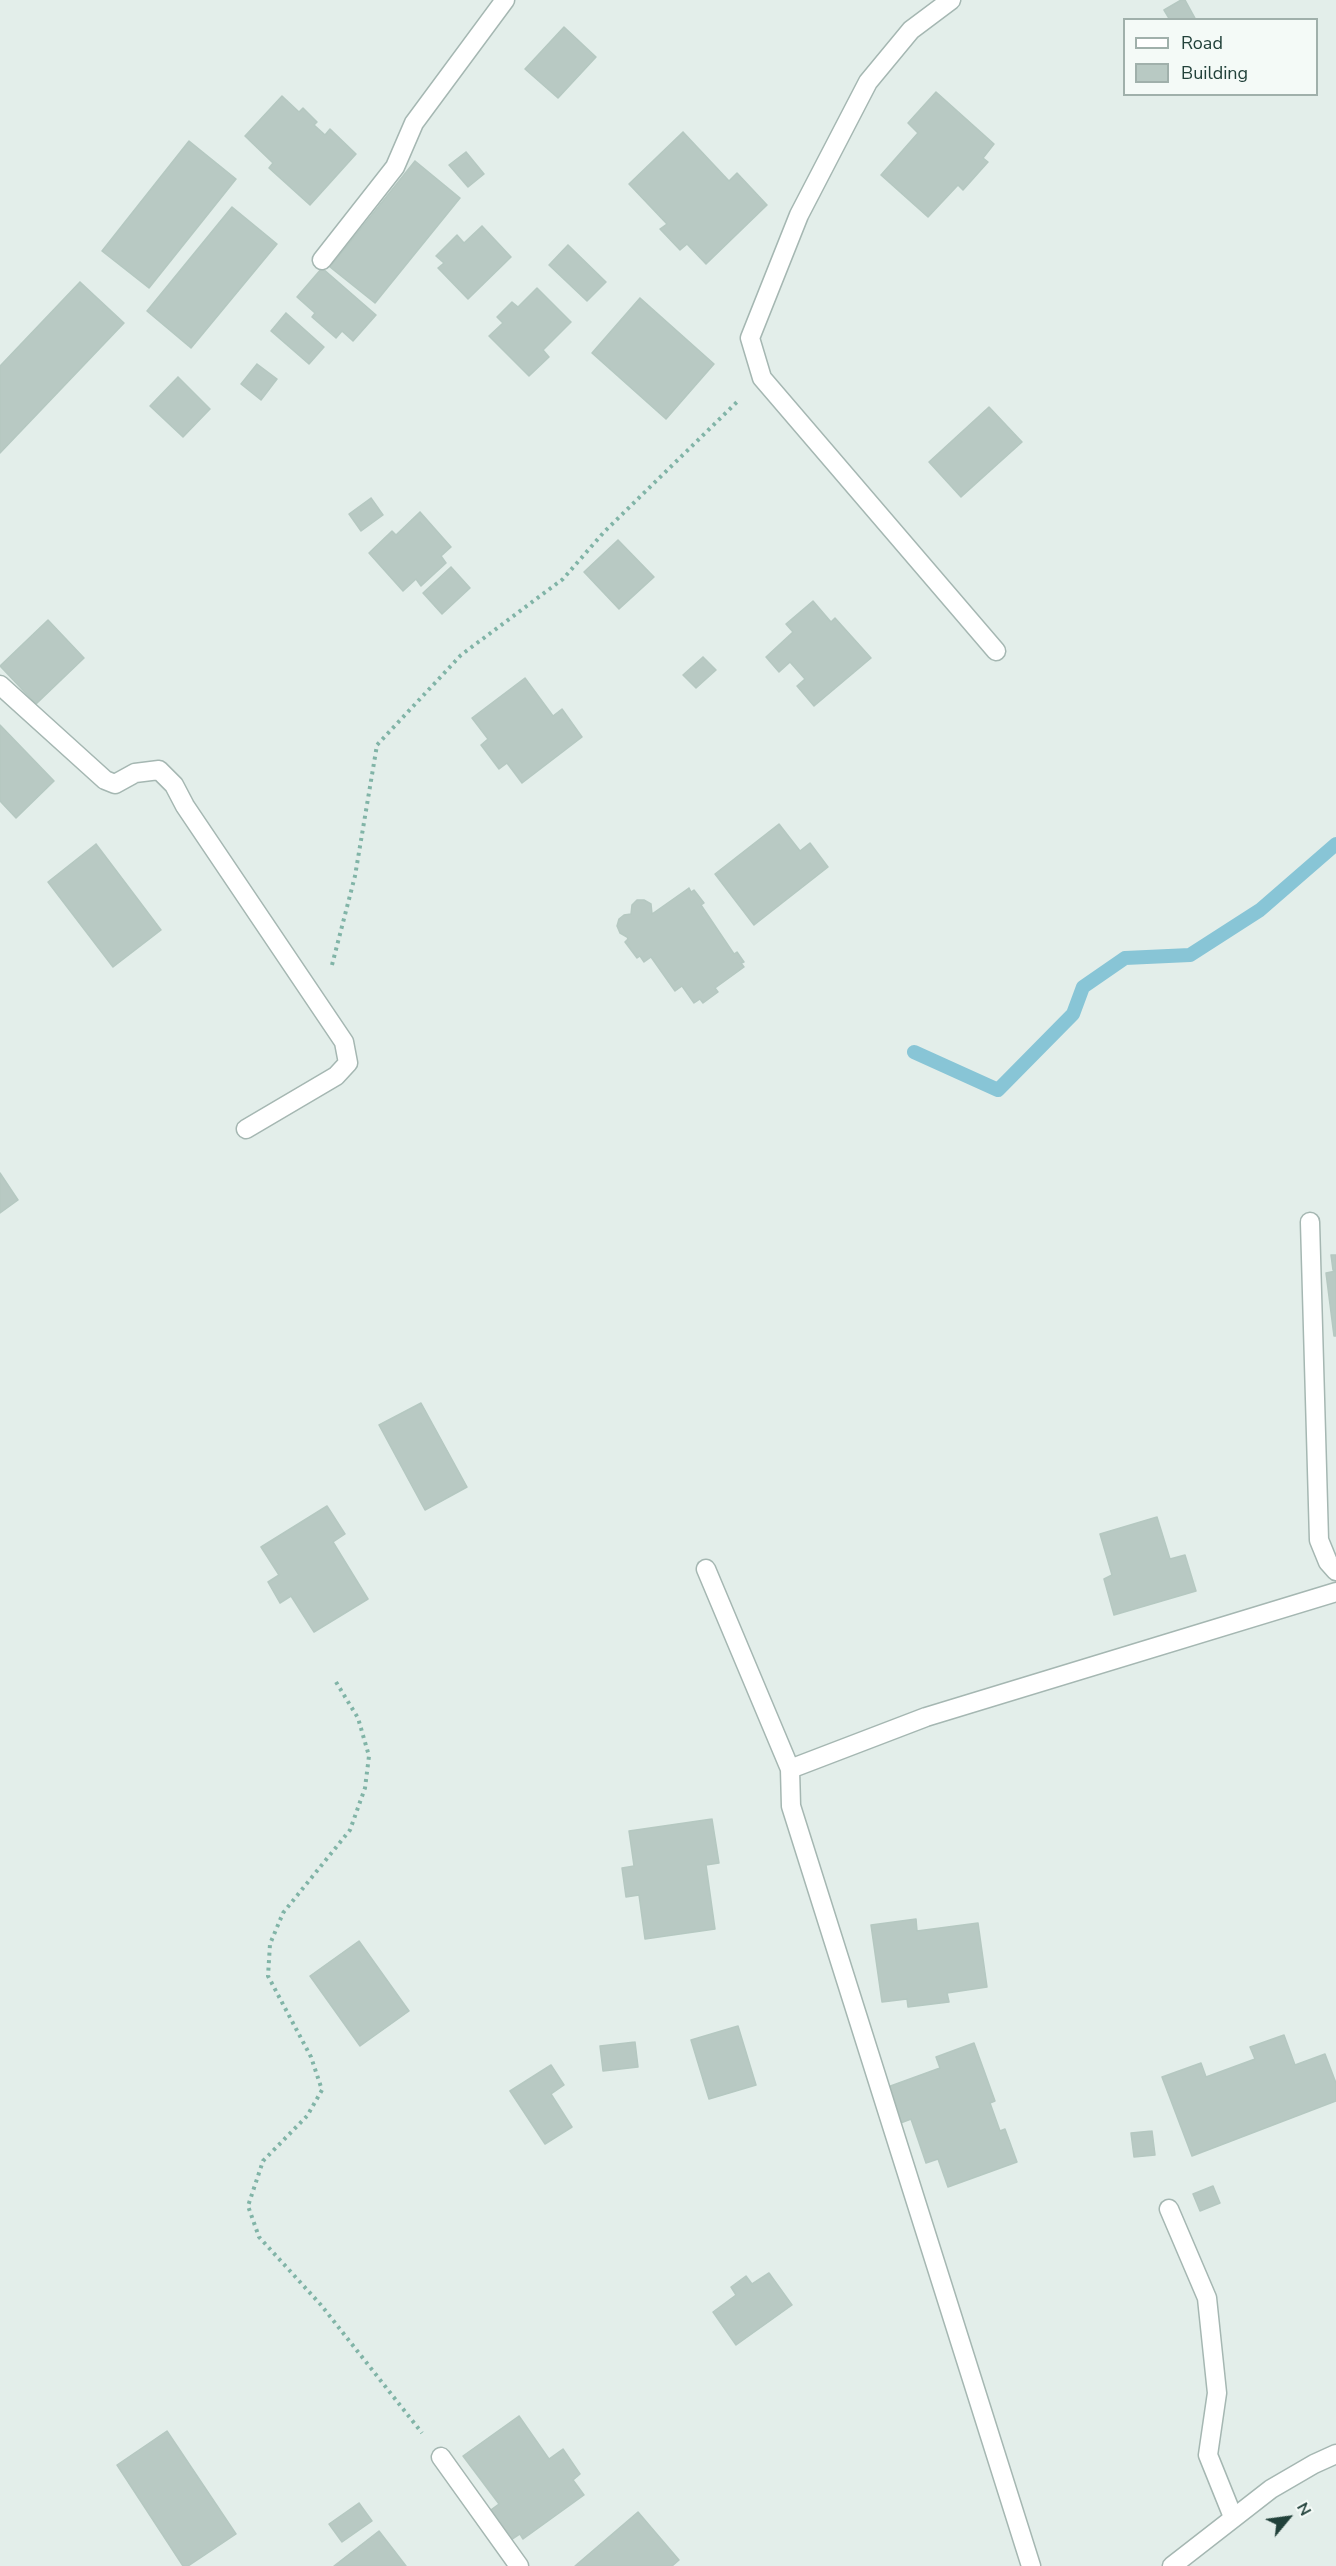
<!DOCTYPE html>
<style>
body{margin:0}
#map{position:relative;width:1336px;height:2566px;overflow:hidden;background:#e3eeea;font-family:"Nunito Sans",sans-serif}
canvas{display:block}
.legend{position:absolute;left:1123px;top:18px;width:195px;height:78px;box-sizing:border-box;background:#f4faf7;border:2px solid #a0b0ab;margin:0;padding:8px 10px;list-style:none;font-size:18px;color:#21413a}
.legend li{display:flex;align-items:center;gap:12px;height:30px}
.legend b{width:30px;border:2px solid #a0b0ab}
.north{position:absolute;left:1258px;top:2488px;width:60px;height:60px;-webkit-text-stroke:4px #f4faf7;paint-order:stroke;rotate:61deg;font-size:16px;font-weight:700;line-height:24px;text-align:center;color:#21413a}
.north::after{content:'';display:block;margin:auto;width:21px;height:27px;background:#21413a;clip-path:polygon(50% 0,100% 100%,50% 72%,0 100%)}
</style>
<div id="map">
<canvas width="1336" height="2566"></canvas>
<ul class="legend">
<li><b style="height:8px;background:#fff"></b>Road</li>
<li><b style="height:16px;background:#b8c9c3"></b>Building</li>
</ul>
<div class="north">N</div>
</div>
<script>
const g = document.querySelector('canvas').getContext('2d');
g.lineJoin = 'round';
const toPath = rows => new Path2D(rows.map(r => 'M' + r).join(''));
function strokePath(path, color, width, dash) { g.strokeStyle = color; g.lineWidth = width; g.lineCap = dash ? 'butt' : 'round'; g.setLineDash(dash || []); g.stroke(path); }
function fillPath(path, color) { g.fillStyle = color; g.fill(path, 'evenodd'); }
const stream = toPath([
 [914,1052,998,1090,1073,1014,1083,987,1125,958,1190,955,1260,910,1336,844]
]);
const building = toPath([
 [1181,0,1185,0,1196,20,1170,20,1164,10,1181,0],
 [564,27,596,57,558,98,525,69,564,27],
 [936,92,994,144,983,158,988,162,963,190,958,185,928,217,881,175,918,133,908,123,936,92],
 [282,96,299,112,303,108,317,122,314,125,325,135,330,129,356,154,310,205,269,168,273,163,245,136,282,96],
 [683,132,729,181,737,173,767,205,706,264,687,244,680,250,660,229,667,224,629,184,683,132],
 [189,141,236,179,149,288,102,251,189,141],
 [466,152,484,174,468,187,449,165,466,152],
 [415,161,460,198,375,303,330,267,415,161],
 [232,207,277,244,191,348,147,311,232,207],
 [482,226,511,257,468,299,438,268,444,263,436,256,457,235,464,243,482,226],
 [568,245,606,282,587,301,549,265,568,245],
 [322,268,376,315,353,341,342,331,336,338,312,317,315,313,297,297,322,268],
 [80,282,124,323,0,453,0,366,80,282],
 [537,288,571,322,543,350,549,357,529,376,489,336,503,323,497,317,512,302,518,307,537,288],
 [640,298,714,364,666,419,592,353,640,298],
 [286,313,324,347,309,364,271,331,286,313],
 [257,364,277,379,261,400,241,384,257,364],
 [178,377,210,409,183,437,150,406,178,377],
 [989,407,1022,442,961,497,929,462,989,407],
 [371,498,383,515,361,531,349,514,371,498],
 [420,512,451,547,441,556,446,563,421,586,416,579,403,591,369,553,392,531,396,535,420,512],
 [618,540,654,577,619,609,584,572,618,540],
 [451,567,470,588,442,614,423,593,451,567],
 [813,601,831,622,835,618,871,658,814,706,797,686,805,679,790,662,779,672,766,657,793,632,786,624,813,601],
 [48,620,84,658,36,704,0,666,48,620],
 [703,657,716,670,696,688,683,675,703,657],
 [525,678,553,716,562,709,582,737,522,783,507,763,499,769,481,745,488,739,472,718,525,678],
 [0,725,54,781,16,818,0,801,0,725],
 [779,824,800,851,810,843,828,867,754,925,715,874,779,824],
 [96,844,161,930,113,967,48,882,96,844],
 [689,888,691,892,694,890,704,903,701,905,734,954,737,952,744,962,741,963,744,967,715,988,718,992,703,1003,700,999,694,1003,682,986,675,991,651,957,644,962,640,956,637,958,625,942,628,939,627,937,620,933,617,926,619,919,624,915,631,914,632,905,637,900,644,900,651,904,652,914,689,888],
 [0,1173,18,1200,0,1213,0,1173],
 [1331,1255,1336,1255,1336,1270,1333,1270,1331,1255],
 [1336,1271,1336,1336,1334,1336,1326,1273,1336,1271],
 [421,1403,467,1487,425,1510,379,1425,421,1403],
 [327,1506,345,1534,333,1542,368,1599,314,1632,291,1596,280,1603,268,1582,279,1575,261,1547,327,1506],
 [1157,1517,1170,1559,1185,1555,1196,1591,1114,1615,1104,1579,1112,1575,1100,1534,1157,1517],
 [712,1819,719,1863,706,1865,715,1929,645,1939,639,1895,626,1897,622,1868,634,1866,629,1831,712,1819],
 [916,1919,917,1931,978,1923,987,1987,947,1993,949,2002,908,2007,907,1999,882,2002,871,1925,916,1919],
 [359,1941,409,2011,360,2046,310,1976,359,1941],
 [738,2026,756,2085,709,2099,691,2040,738,2026],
 [1284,2035,1295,2065,1325,2054,1336,2083,1336,2101,1192,2156,1162,2077,1201,2063,1206,2077,1255,2059,1250,2047,1284,2035],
 [635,2042,638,2067,603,2071,600,2046,635,2042],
 [974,2043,995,2101,990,2103,1000,2131,1005,2129,1017,2162,948,2187,938,2159,926,2163,911,2119,898,2124,885,2088,940,2068,936,2057,974,2043],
 [551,2065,564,2085,551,2094,572,2127,545,2144,510,2091,551,2065],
 [1152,2131,1155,2155,1134,2157,1131,2133,1152,2131],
 [1213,2186,1220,2203,1200,2211,1193,2194,1213,2186],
 [769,2273,792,2305,736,2345,713,2312,736,2295,731,2287,746,2276,752,2284,769,2273],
 [519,2416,549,2459,563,2449,580,2474,573,2480,584,2495,523,2539,520,2534,508,2542,488,2512,499,2504,463,2456,519,2416],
 [167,2431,236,2534,188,2566,183,2566,117,2465,167,2431],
 [359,2503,372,2521,342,2542,329,2524,359,2503],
 [638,2512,679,2560,672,2566,575,2566,638,2512],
 [379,2531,406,2566,334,2566,379,2531]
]);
const path = toPath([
 [332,965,355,876,377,745,461,655,563,579,604,532,738,401],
 [336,1682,358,1718,369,1756,365,1788,350,1830,283,1913,270,1944,268,1976,311,2057,322,2090,307,2116,263,2161,248,2206,259,2237,321,2305,422,2433]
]);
const service = toPath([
 [322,260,395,167,414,123,505,0],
 [1169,2209,1207,2298,1217,2393,1208,2455,1233,2517]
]);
const minor = toPath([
 [951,0,911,30,868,82,799,215,750,338,762,378,996,651],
 [0,685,105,780,115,784,135,773,159,770,174,785,185,806,344,1042,348,1063,336,1076,246,1129],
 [1310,1222,1319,1540,1328,1562,1336,1571],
 [706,1569,790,1769],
 [441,2457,519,2566],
 [1031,2566,791,1806,790,1769,926,1717,1336,1592],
 [1172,2566,1271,2489,1314,2464,1336,2454]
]);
strokePath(stream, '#88c5d6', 14);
fillPath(building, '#b8c9c3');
strokePath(building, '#b5c8c1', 1.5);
strokePath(service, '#a5b7b2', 21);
strokePath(minor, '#a5b7b2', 21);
strokePath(path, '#81b4a7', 4, [3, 4.5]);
strokePath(service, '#fff', 18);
strokePath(minor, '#fff', 18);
</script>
